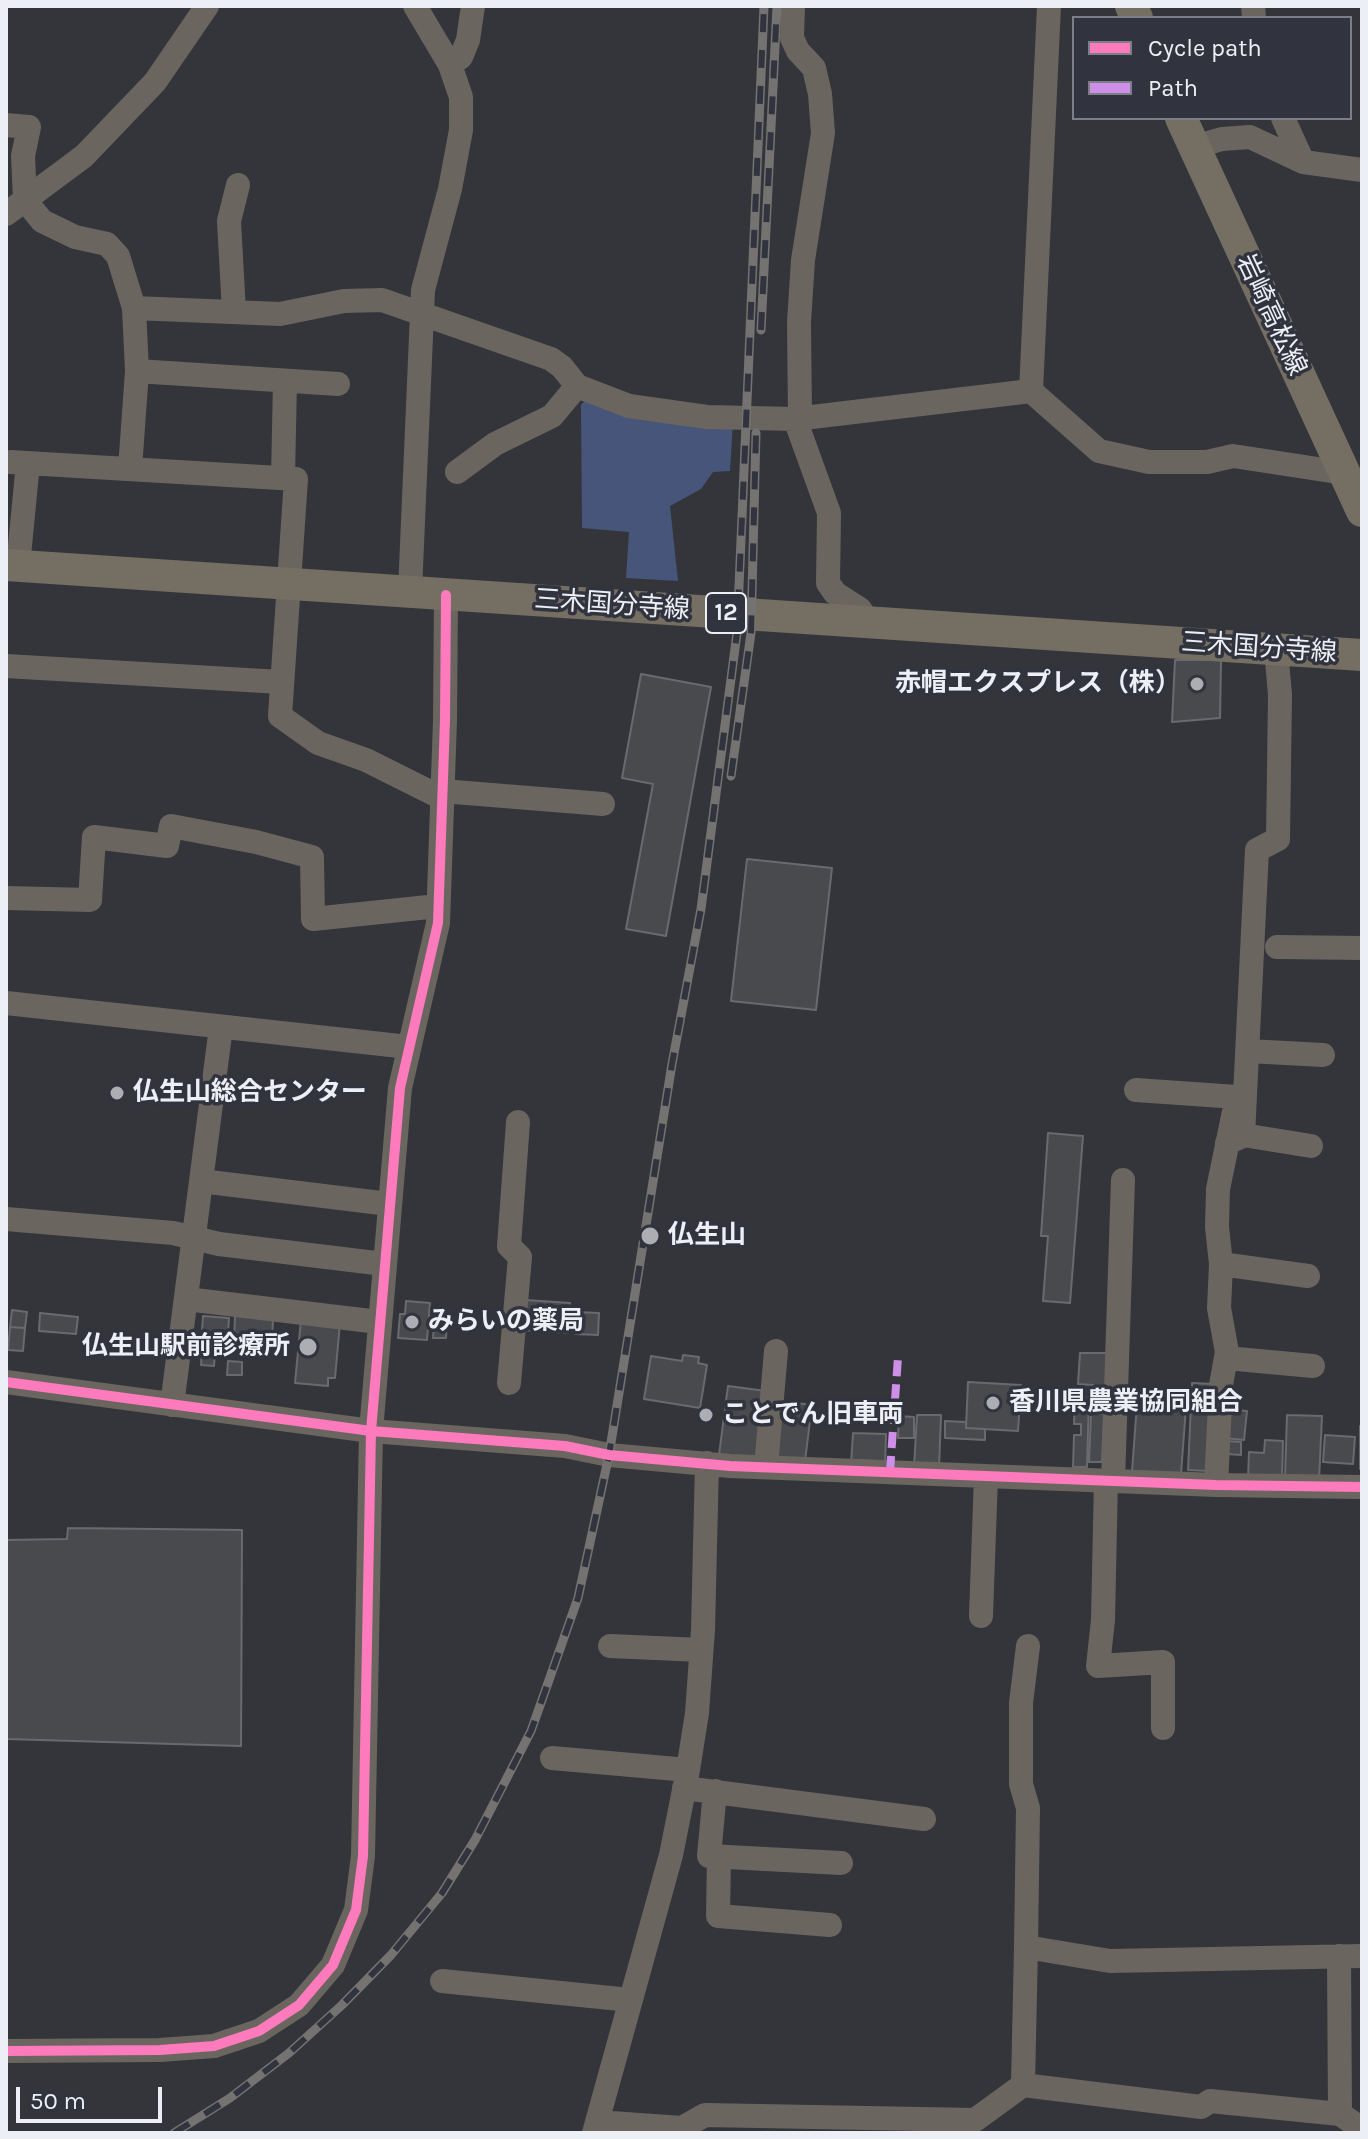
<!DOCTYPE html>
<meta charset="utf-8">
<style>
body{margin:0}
#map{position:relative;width:1368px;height:2139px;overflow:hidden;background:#34353b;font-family:Karla,sans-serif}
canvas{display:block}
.frame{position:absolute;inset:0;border:8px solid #eceff5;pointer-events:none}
.legend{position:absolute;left:1072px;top:16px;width:280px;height:104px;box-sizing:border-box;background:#31343e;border:2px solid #7c7f87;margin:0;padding:10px 14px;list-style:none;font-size:24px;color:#eceff5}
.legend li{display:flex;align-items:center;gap:16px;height:40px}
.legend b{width:40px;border:2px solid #7c7f87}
.scale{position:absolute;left:16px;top:2087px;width:146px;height:36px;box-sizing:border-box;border:4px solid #eceff5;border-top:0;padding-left:10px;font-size:24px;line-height:28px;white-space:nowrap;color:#eceff5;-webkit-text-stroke:6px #31343e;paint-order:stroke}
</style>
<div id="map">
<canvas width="1368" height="2139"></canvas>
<div class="frame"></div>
<ul class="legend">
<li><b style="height:10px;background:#fd7abc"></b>Cycle path</li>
<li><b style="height:10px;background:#ce8fe9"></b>Path</li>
</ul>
<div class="scale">50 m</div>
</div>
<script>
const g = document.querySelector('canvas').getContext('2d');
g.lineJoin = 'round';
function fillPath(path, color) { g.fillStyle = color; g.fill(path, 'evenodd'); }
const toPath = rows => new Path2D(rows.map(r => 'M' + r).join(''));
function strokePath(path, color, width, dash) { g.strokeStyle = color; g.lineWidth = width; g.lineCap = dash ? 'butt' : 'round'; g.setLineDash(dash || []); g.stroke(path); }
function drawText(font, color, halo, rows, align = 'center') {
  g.font = font + ' Karla,"Noto Sans JP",sans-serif'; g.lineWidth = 7; g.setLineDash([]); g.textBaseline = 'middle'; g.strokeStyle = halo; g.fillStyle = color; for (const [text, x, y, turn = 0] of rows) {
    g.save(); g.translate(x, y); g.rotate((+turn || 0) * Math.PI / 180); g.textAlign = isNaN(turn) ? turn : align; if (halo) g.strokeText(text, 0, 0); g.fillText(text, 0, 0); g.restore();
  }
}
const green = toPath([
 [589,396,733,421,730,471,713,472,701,489,670,506,678,581,626,578,629,532,582,528,581,405]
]);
const building = toPath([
 [1175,660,1221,660,1220,718,1172,722,1175,660],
 [641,674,711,687,666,936,626,929,653,784,622,778,641,674],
 [747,859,832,868,816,1010,731,1001,747,859],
 [1048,1133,1083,1136,1070,1303,1043,1301,1048,1236,1041,1236,1048,1133],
 [526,1300,570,1303,568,1333,524,1330,526,1300],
 [406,1301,430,1303,427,1340,398,1338,400,1314,405,1314,406,1301],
 [12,1310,27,1312,25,1328,10,1327,12,1310],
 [576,1312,599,1313,598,1335,575,1334,576,1312],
 [40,1313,78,1317,76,1334,39,1331,40,1313],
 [435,1314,447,1314,446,1338,433,1338,435,1314],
 [235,1315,273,1318,272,1345,234,1343,235,1315],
 [203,1316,229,1318,227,1346,201,1344,203,1316],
 [301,1320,340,1323,335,1378,328,1378,328,1386,295,1383,301,1320],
 [10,1327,25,1328,23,1351,8,1350,10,1327],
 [202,1351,215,1352,214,1366,201,1365,202,1351],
 [1080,1353,1107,1353,1106,1386,1078,1384,1080,1353],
 [683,1355,699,1357,698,1363,707,1365,700,1408,644,1399,651,1356,682,1361,683,1355],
 [228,1361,242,1362,242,1375,227,1375,228,1361],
 [968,1382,1021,1385,1018,1431,966,1428,968,1382],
 [1192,1383,1213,1384,1209,1471,1188,1470,1192,1383],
 [728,1386,766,1391,757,1460,719,1455,728,1386],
 [1075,1397,1089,1397,1087,1467,1073,1467,1074,1435,1081,1435,1081,1424,1074,1424,1075,1397],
 [782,1401,812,1405,805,1461,775,1457,782,1401],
 [1137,1404,1186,1407,1181,1474,1132,1471,1137,1404],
 [1227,1409,1247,1411,1244,1440,1224,1438,1227,1409],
 [1091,1414,1104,1414,1102,1462,1089,1462,1091,1414],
 [917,1415,941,1415,939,1468,914,1467,917,1415],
 [1287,1415,1322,1416,1319,1480,1285,1479,1287,1415],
 [899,1416,914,1417,914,1438,898,1438,899,1416],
 [945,1421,966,1422,966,1428,985,1429,985,1440,945,1438,945,1421],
 [1360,1426,1362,1426,1362,1469,1360,1469,1360,1426],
 [853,1433,886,1434,885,1466,851,1464,853,1433],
 [1325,1435,1355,1437,1353,1464,1323,1462,1325,1435],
 [1265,1440,1283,1441,1282,1479,1248,1478,1249,1452,1264,1453,1265,1440],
 [1228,1441,1241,1442,1241,1455,1227,1454,1228,1441],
 [68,1528,242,1530,241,1746,6,1739,6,1540,67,1539,68,1528]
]);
const minor = toPath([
 [793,6,792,38,798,51,814,68,820,94,823,133,803,260,799,322,800,419],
 [1253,6,1254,18],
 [450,65,461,57,468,40,473,6],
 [1283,118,1303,162],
 [6,125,29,127,23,156,25,200,42,221,75,237,107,244,118,256,134,308,137,371,130,469],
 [1194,147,1222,139,1250,137,1303,162,1362,170],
 [6,214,84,156,155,82,207,6],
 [134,308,280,314,344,301,382,300,551,359,562,367,577,386,629,406,707,417,795,419,1031,391,1099,451,1149,462,1207,462,1233,456,1344,473],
 [234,312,229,221,238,185],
 [137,371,338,384],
 [1031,391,1049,6],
 [795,419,829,513,828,583,835,593,860,609,868,622],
 [10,462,296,479,280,716,318,743,366,760,442,798],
 [457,472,495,444,552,416,577,386],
 [283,478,285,381],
 [18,566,28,463],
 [410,591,423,290,450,189,461,130,461,97,450,65,415,6],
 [6,666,281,682],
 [442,791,603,804],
 [6,898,90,900,94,837,167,846,171,826,256,842,312,857,313,919,438,906],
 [1277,947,1362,948],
 [6,1003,409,1047],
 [1248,1051,1323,1055],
 [1136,1090,1237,1097,1218,1189,1217,1227,1221,1264],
 [1243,1135,1311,1146],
 [1227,1143,1243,1136,1257,850,1278,839,1280,695,1276,649],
 [201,1181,389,1204],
 [6,1219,173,1233,219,1244,384,1264],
 [186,1299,379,1322],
 [1226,1358,1313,1366],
 [6,1382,371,1431,565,1446,609,1455,730,1466,1216,1485,1362,1487],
 [509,1383,520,1257,509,1246,518,1122],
 [172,1405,221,1027],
 [766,1467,776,1351],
 [1106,1480,1103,1620,1098,1666,1163,1662,1163,1728],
 [1113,1481,1123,1180],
 [1216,1485,1221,1385,1227,1352,1219,1308,1221,1264,1308,1276],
 [981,1616,986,1476],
 [610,1646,701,1650],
 [1028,1646,1021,1703,1021,1784,1028,1808,1026,1947,1110,1961,1362,1956],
 [552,1758,688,1770],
 [684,1788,924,1819],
 [715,1791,709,1856,841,1863],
 [719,1856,718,1916,830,1925],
 [1026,1947,1023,2085,1201,2107,1210,2101,1340,2114,1339,1956],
 [442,1981,630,2000],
 [6,2051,160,2050,214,2046,259,2031,299,2005,333,1965,356,1910,363,1856,371,1431,400,1088,438,923,445,720,446,595],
 [1340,2114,1362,2129],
 [597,2122,682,2128,705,2115,975,2120,1023,2085],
 [594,2133,671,1855,688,1770,697,1713,703,1630,707,1463]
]);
const major = toPath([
 [1131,6,1137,18],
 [1181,118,1362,511],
 [6,565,1362,655]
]);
const rail = toPath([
 [761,330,777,6],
 [731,776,751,633,756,433],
 [174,2133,230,2098,289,2053,342,2005,391,1955,442,1893,475,1840,531,1731,578,1598,609,1455,672,1064,701,909,737,633,764,6]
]);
const quiet = toPath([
 [890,1472,898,1357]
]);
const cycleway = toPath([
 [6,1382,371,1431,565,1446,609,1455,730,1466,1216,1485,1362,1487],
 [6,2051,160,2050,214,2046,259,2031,299,2005,333,1965,356,1910,363,1856,371,1431,400,1088,438,923,445,720,446,595]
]);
const markers = [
 [1197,684,8,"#acaeb4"],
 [117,1093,8,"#acaeb4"],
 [650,1236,10,"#acaeb4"],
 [412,1322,8,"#acaeb4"],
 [308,1347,10,"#acaeb4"],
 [993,1403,8,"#acaeb4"],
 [706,1415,8,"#acaeb4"]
];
const shields = [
 [726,613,40]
];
const shieldNames = [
 ["12",726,613]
];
const streetNames = [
 ["岩崎高松線",1271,315,65],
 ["三木国分寺線",612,605,4],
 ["三木国分寺線",1259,648,4]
];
const poiNames = [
 ["赤帽エクスプレス（株）",1181,684,"right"],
 ["仏生山総合センター",133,1093],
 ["仏生山",668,1236],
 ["みらいの薬局",428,1322],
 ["仏生山駅前診療所",290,1347,"right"],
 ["香川県農業協同組合",1009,1403],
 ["ことでん旧車両",722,1415]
];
fillPath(green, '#48557a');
fillPath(building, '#494a4e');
strokePath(building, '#696a6f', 2);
strokePath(minor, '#6a665f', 24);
strokePath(major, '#756f63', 32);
strokePath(rail, '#757371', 9);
strokePath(rail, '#31343e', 6, [18]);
strokePath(quiet, '#ce8fe9', 8, [16, 8]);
strokePath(cycleway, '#fd7abc', 10);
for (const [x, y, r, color] of markers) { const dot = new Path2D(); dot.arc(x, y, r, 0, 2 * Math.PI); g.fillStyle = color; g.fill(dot); strokePath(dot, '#31343e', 3); }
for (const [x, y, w] of shields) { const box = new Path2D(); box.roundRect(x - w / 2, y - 20, w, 40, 6); g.fillStyle = '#31343e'; g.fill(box); strokePath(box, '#eceff5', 2); }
drawText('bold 24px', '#eceff5', null, shieldNames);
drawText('26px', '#eceff5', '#31343e', streetNames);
drawText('bold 26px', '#eceff5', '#31343e', poiNames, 'left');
</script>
